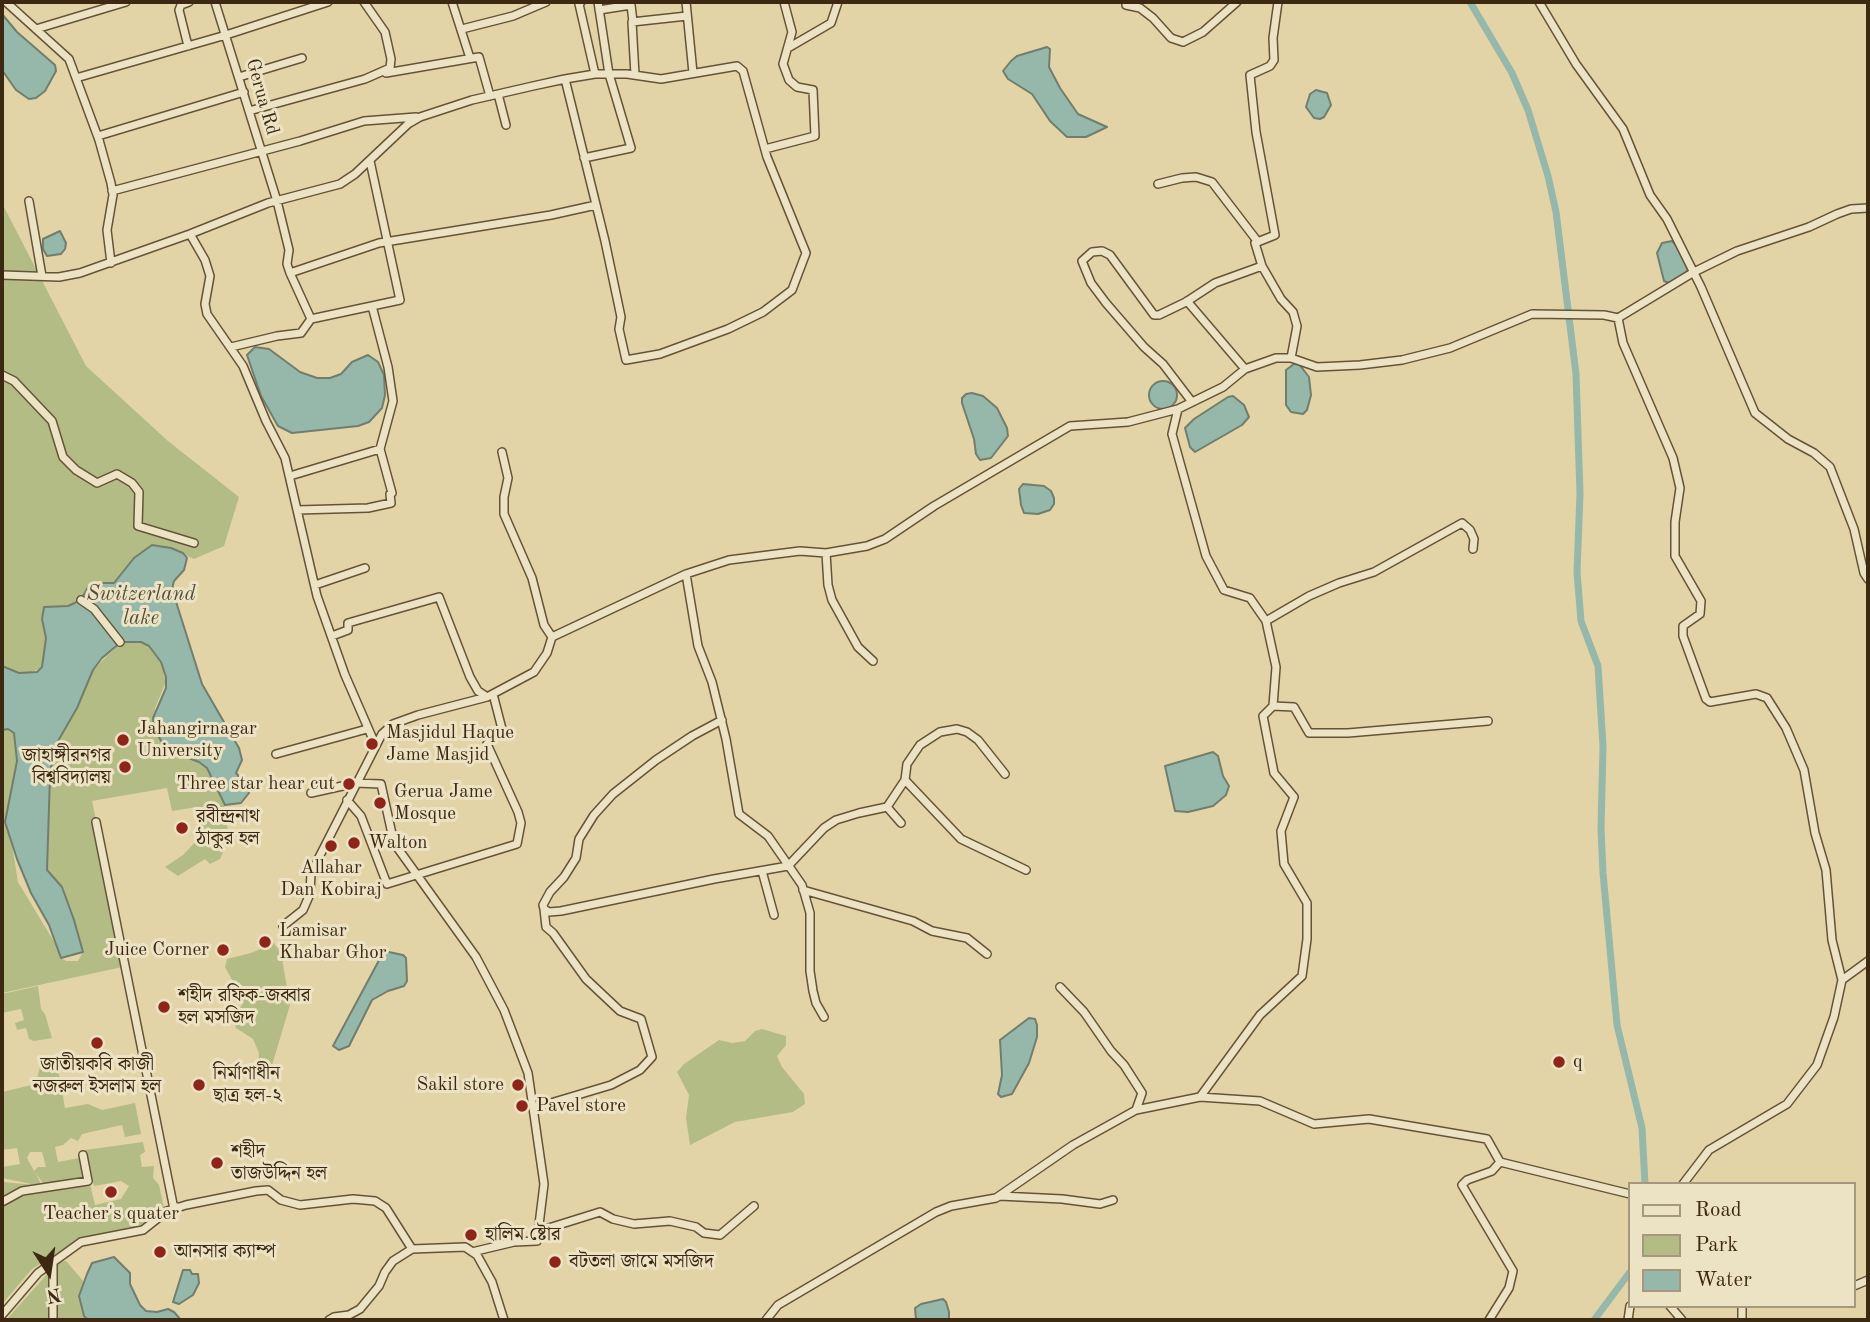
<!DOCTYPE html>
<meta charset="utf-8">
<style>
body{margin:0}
#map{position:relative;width:1870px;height:1322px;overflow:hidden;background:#e2d4a6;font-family:"Old Standard TT",serif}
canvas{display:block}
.frame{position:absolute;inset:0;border:4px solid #3d2812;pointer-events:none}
.legend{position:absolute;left:1628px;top:1182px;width:228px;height:126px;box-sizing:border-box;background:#ece3c5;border:2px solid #a6987d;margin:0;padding:9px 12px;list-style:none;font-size:21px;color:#3d2812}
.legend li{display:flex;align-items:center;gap:14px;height:35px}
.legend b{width:35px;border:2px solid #a6987d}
.north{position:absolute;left:14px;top:1238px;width:70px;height:70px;-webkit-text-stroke:5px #ece3c5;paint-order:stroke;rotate:168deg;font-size:19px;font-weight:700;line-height:28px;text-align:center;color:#3d2812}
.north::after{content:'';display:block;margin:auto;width:24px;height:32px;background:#3d2812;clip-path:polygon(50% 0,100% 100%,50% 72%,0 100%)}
</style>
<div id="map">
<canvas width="1870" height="1322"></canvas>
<div class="frame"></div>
<ul class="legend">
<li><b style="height:9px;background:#ece3c5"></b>Road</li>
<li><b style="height:19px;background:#b4bc86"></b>Park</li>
<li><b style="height:19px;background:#95b8aa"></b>Water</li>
</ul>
<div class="north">N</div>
</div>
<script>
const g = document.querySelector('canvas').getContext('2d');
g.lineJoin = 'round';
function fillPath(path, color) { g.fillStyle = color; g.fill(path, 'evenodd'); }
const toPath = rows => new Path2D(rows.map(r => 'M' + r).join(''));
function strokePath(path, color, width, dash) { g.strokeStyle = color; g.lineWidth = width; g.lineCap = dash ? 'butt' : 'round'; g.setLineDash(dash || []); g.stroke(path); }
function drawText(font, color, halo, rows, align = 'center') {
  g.font = font + ' "Old Standard TT","Noto Serif Bengali",serif'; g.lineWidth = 6; g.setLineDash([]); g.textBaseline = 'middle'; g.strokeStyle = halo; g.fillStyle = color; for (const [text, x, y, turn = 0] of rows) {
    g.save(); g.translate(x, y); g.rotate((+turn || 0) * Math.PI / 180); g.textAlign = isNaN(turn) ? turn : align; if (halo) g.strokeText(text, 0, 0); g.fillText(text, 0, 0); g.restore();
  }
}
const green = toPath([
 [2,203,86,366,168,441,239,497,224,546,194,559,161,545,139,553,114,583,42,619,46,638,42,667,31,673,19,673,2,666],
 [127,641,141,642,149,646,161,662,166,682,155,708,154,729,158,736,199,762,208,770,224,804,229,839,220,859,210,864,205,859,178,876,165,867,183,855,197,840,201,831,196,807,172,811,167,788,92,801,127,966,2,993,2,730,8,729,14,733,17,761,5,822,11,838,18,882,56,945,61,958,66,961,78,961,83,952,74,920,62,887,47,870,50,776,54,748,77,708,93,670,120,643],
 [274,943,281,953,290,1005,267,1082,258,1064,259,1053,253,1039,236,1028,233,1018,244,1002,225,967,227,959,251,953],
 [38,986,41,1009,45,1014,52,1038,34,1041,29,1039,26,1028,17,1030,15,1023,24,1020,21,1009,2,1013,2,994],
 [762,1029,786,1036,786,1045,777,1056,782,1067,804,1094,805,1104,793,1112,735,1122,690,1145,686,1118,689,1095,677,1072,684,1064,719,1040,732,1043,745,1041,755,1031],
 [57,1063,65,1108,88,1104,102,1110,135,1103,141,1134,125,1137,122,1125,82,1134,78,1141,71,1138,63,1145,55,1147,58,1162,79,1158,83,1177,44,1185,35,1172,42,1186,2,1200,2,1182,36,1185,2,1178,2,1167,20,1164,17,1148,2,1150,2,1092,36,1084,40,1066],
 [30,1152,42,1152,46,1167,38,1167,34,1171,27,1158],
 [143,1142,145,1152,140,1155,142,1167,154,1166,153,1178,159,1185,164,1208,150,1227,141,1225,67,1247,32,1269,2,1304,2,1298,4,1297,2,1286,2,1203,27,1195,90,1184,95,1205,121,1199,129,1186,121,1181,94,1186,85,1150],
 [66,1261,85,1283,79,1296,84,1316,88,1320,6,1320,58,1262]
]);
const water = toPath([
 [2,14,17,32,55,65,56,71,45,91,36,98,29,99,16,90,2,70,2,14],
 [1047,47,1050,49,1049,67,1060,88,1078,114,1107,127,1086,137,1067,137,1050,121,1032,94,1008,79,1003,71,1011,61,1017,56,1047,47],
 [1316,90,1327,93,1331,105,1324,117,1320,119,1314,118,1306,107,1310,94,1316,90],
 [60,231,66,243,65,249,61,254,47,256,43,249,43,239,60,231],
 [1672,241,1678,247,1688,270,1680,278,1669,283,1664,281,1657,253,1662,243,1672,241],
 [255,347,269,349,300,372,317,378,330,378,341,374,352,362,368,355,378,362,384,375,385,395,382,408,369,422,358,426,292,433,278,426,261,396,247,355,255,347],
 [1294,364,1299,364,1309,377,1311,395,1307,410,1303,414,1291,412,1286,405,1286,370,1294,364],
 '1149 395a14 14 0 1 1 28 0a14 14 0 1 1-28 0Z',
 [972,393,983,396,997,408,1007,428,1008,436,991,458,980,460,976,454,974,439,962,403,962,398,966,394,972,393],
 [1233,396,1244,405,1249,417,1242,425,1195,452,1190,447,1185,428,1194,419,1228,397,1233,396],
 [1023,484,1044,486,1051,491,1054,498,1054,504,1050,510,1038,514,1024,513,1021,505,1019,489,1023,484],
 [152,545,171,548,183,553,187,558,184,570,174,581,172,589,202,684,239,748,242,760,236,773,247,786,249,793,241,803,225,805,207,768,199,762,168,750,164,746,154,728,153,718,166,688,166,677,161,662,149,646,141,642,121,642,102,658,93,670,77,708,54,748,50,776,47,870,62,887,74,920,83,952,61,958,49,925,31,893,17,859,5,822,17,761,14,733,8,729,2,730,2,666,19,673,37,672,42,667,46,638,42,619,44,607,68,606,81,600,88,587,94,583,114,583,134,558,152,545],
 [1213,752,1218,756,1223,776,1229,786,1226,795,1213,806,1188,812,1175,811,1165,766,1213,752],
 [384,951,403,955,406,958,407,981,404,986,388,991,372,1000,349,1046,339,1050,333,1046,384,951],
 [1029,1018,1035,1019,1037,1025,1037,1037,1029,1063,1012,1094,1001,1097,998,1094,1002,1075,1000,1040,1029,1018],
 [114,1257,130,1273,130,1284,140,1305,146,1311,157,1312,168,1309,174,1312,181,1320,88,1320,84,1316,79,1296,87,1274,92,1263,114,1257],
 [183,1270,190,1270,192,1274,198,1274,199,1283,193,1295,179,1304,173,1302,183,1270],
 [943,1299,946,1302,949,1312,949,1320,916,1320,915,1308,921,1304,943,1299]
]);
const canal = toPath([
 [1470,2,1512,73,1528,110,1548,176,1556,212,1576,374,1580,494,1577,572,1581,621,1598,666,1603,746,1601,829,1603,873,1617,1025,1642,1128,1645,1184],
 [1594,1320,1630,1272]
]);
const minor = toPath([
 [6,2,69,59,99,140,111,183,113,195,107,230,111,263],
 [215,2,277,201,289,250,287,264,290,273,379,243,551,215,596,205],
 [452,2,470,58],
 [581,2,579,4,595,74],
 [686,2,693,73],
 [1126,2,1126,5,1140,8,1153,18,1171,38,1183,42,1203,32,1237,2],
 [1278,2,1273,38,1274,60,1270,66,1250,75,1256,132,1275,235,1255,243,1262,266,1281,299,1293,312,1297,326,1291,358],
 [1539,2,1576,64,1623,129,1650,195,1667,219,1701,287,1755,413,1788,439,1814,453,1830,467,1854,529,1864,573,1868,579],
 [599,10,631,5,633,22],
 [36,29,126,2],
 [462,29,513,16,546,2],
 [188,46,179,10,181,5,189,2],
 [788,48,831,23,838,2],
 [386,73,479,57,490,96],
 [635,75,632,22,687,16],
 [239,77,302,58],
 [76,78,226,35,328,2],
 [498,94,506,125],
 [249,111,365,79,390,68,391,59,385,32,364,2],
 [98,136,244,92],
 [765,149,815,136,813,90,797,87,789,80,783,64,792,32,784,2],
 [584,158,631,148,609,74,598,2],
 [1158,184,1182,178,1196,177,1212,182,1258,242],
 [112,191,300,141,364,121,416,117],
 [29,201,42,276],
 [190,234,205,260,210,276,205,304,207,314,243,366,266,421,285,458,317,596,345,675,375,744],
 [2,275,59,277,80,273,190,234,268,203,340,184,355,174,408,124,420,117,472,100,533,86,565,79,595,74,627,74,661,79,737,66,743,71,767,157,806,253,792,290,763,312,728,329,660,354,626,360,619,329,621,317,605,241,565,79],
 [1187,301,1245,369],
 [1618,318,1623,343,1673,458,1680,488,1675,522,1675,556,1701,601,1700,614,1683,626,1683,636,1706,699,1710,702,1756,694,1767,698,1786,728,1804,770,1815,833,1826,870,1832,940,1842,980],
 [311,319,400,300,370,161],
 [231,347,277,336,301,333,311,319,290,273],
 [2,375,14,381,52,421,63,457,76,470,97,483,117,474,132,483,139,492,138,526,194,543],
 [1192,402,1163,364,1144,347,1106,303,1091,283,1082,261,1092,252,1102,251,1110,255,1154,315,1159,315,1186,302,1215,283,1262,266],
 [1178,409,1172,434,1206,556,1224,590,1250,598,1266,621,1276,667,1273,706,1263,716,1274,773,1294,797,1281,831,1284,864,1307,903,1307,939,1302,976,1260,1015,1200,1097],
 [502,452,508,478,504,497,504,514,532,578,544,625,552,637,686,574,729,560,800,551,826,553,867,546,885,539,934,506,1070,426,1128,422,1178,409,1223,387,1245,369,1276,358,1291,358,1317,367,1360,365,1402,360,1450,348,1532,314,1604,315,1618,318,1694,272,1737,251,1809,227,1837,214,1851,209,1868,208],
 [290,476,380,449,393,401,388,367,372,306],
 [297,510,368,508,391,503,390,494,392,493,380,449],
 [826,553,828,585,832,600,858,647,873,661],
 [686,574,698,646,712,682,726,739,739,814,768,836,802,885,810,913,810,971,813,991,816,1003,824,1017],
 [315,585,365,568],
 [81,600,94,609,120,642],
 [1266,621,1309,596,1339,583,1374,572,1462,523,1470,530,1474,539,1473,549],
 [332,636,348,630,348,623,439,597,470,677,478,691,487,697,534,672,547,653,552,637],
 [1273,706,1294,707,1309,733,1348,733,1488,721],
 [722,720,692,736,656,760,613,794,594,815,579,839,576,858,564,877,550,892,543,905,544,909,549,912,561,911,714,879,788,866,824,828,836,820,859,813,887,807,901,823],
 [276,754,367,729],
 [905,780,961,839,1026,870],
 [311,793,356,783,381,784,394,843,476,957,504,1010,528,1073,544,1184,537,1241,514,1242,472,1252],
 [347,800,361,816,387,884,517,844,521,823,518,812,487,744,502,729,493,694],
 [887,807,905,780,907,764,920,745,940,732,957,729,967,732,978,740,1005,774],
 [96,822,174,1209,177,1207],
 [762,871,774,915],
 [803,890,913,921,932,931,967,938,987,954],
 [283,926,303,910,310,894,311,873,382,734,393,724,418,715,487,697],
 [1060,987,1084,1012,1111,1051,1124,1065,1142,1093,1136,1110],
 [534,1108,611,1085,640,1070,652,1057,641,1019,620,1011,586,979,553,933,546,927,544,909],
 [1683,1184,1709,1150,1787,1104,1817,1065,1834,1017,1842,980,1868,961],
 [1000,1196,1062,1199,1100,1204,1113,1200],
 [2,1202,22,1191,88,1181,83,1155],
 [539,1231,600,1212,613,1219,634,1224,670,1221,696,1227,704,1233,720,1235,754,1206],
 [412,1249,465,1247,477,1255,492,1282,504,1320],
 [1854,1286,1868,1280],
 [1670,1306,1682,1320],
 [1742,1306,1742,1320],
 [2,1315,38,1273,81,1242,143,1230,167,1211,186,1205,256,1191,268,1190,281,1200,300,1205,353,1199,375,1201,386,1208,412,1249],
 [53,1320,53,1261],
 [329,1320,334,1317,349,1315,360,1309,379,1286,385,1272,393,1261,412,1249],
 [766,1320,778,1305,936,1212,951,1206,996,1198,1073,1145,1136,1110,1200,1097,1260,1101,1314,1124,1369,1119,1487,1139,1500,1162,1630,1194],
 [1489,1320,1509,1288,1513,1271,1462,1185,1467,1180,1492,1171,1500,1162],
 [1628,1320,1630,1306]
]);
const markers = [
 [123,740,7,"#8f2418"],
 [372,744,7,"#8f2418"],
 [125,767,7,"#8f2418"],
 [349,784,7,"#8f2418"],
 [380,803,7,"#8f2418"],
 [182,828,7,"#8f2418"],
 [354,843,7,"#8f2418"],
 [331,846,7,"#8f2418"],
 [265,942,7,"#8f2418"],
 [223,950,7,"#8f2418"],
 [164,1007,7,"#8f2418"],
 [97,1043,7,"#8f2418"],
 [1559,1062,7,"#8f2418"],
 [199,1085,7,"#8f2418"],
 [518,1085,7,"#8f2418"],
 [522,1106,7,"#8f2418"],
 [217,1163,7,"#8f2418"],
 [111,1192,7,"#8f2418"],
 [471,1235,7,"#8f2418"],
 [160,1252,7,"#8f2418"],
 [555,1262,7,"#8f2418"]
];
const streetNames = [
 ["Gerua Rd",262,97,74]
];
const poiNames = [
 ["Jahangirnagar",137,729],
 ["University",137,751],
 ["Masjidul Haque",386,733],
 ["Jame Masjid",386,755],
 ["জাহাঙ্গীরনগর",111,756,"right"],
 ["বিশ্ববিদ্যালয়",111,778,"right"],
 ["Three star hear cut",335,784,"right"],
 ["Gerua Jame",394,792],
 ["Mosque",394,814],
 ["রবীন্দ্রনাথ",196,817],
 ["ঠাকুর হল",196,839],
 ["Walton",368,843],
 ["Allahar",331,868,"center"],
 ["Dan Kobiraj",331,890,"center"],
 ["Lamisar",279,931],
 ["Khabar Ghor",279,953],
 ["Juice Corner",209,950,"right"],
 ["শহীদ রফিক-জব্বার",178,996],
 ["হল মসজিদ",178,1018],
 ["q",1573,1062],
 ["জাতীয়কবি কাজী",97,1065,"center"],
 ["নজরুল ইসলাম হল",97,1087,"center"],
 ["নির্মাণাধীন",213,1074],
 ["ছাত্র হল-২",213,1096],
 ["Sakil store",504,1085,"right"],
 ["Pavel store",536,1106],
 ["শহীদ",231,1152],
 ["তাজউদ্দিন হল",231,1174],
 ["Teacher's quater",111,1214,"center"],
 ["হালিম ষ্টোর",485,1235],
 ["আনসার ক্যাম্প",174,1252],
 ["বটতলা জামে মসজিদ",569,1262]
];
const waterNames = [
 ["Switzerland",141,594],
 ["lake",141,618]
];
fillPath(green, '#b4bc86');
fillPath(water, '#95b8aa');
strokePath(water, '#727e6d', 2);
strokePath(canal, '#95b8aa', 7);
strokePath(minor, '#665337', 10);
strokePath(minor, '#ece3c5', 7);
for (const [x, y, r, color] of markers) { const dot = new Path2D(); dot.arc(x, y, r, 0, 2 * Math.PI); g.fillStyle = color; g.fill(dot); strokePath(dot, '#ece3c5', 2.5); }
drawText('19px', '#3d2812', '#ece3c5', streetNames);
drawText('19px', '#3d2812', '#ece3c5', poiNames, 'left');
drawText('italic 21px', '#534c38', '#ece3c5', waterNames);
</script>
